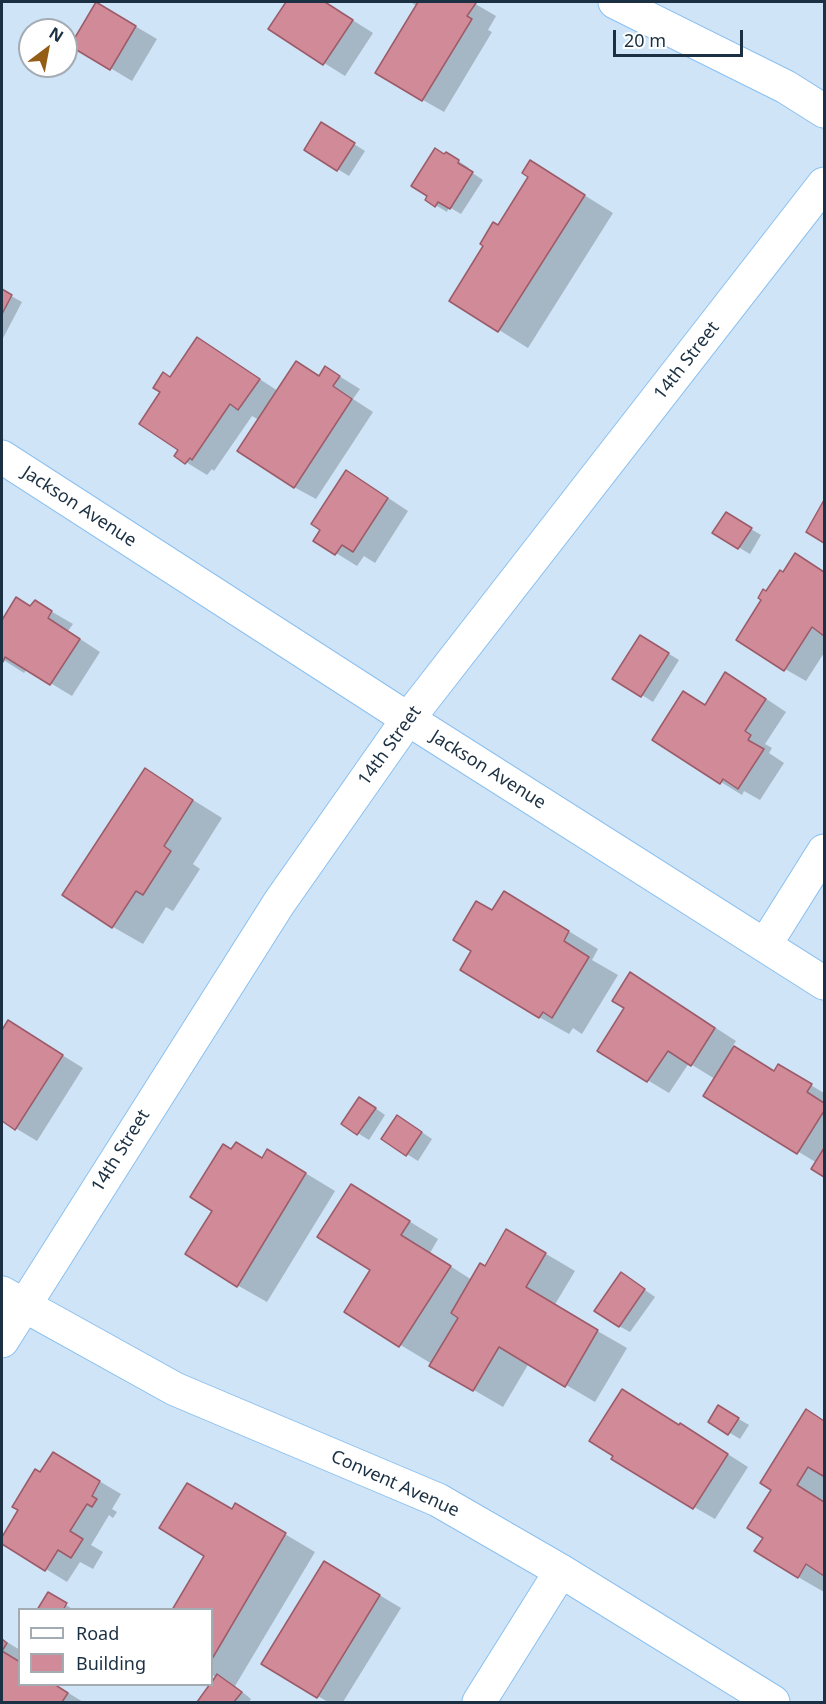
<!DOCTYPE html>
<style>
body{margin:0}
#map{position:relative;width:826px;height:1704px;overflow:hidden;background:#cfe4f7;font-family:"Noto Sans",sans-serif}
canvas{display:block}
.frame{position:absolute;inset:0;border:3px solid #1b3042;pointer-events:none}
.legend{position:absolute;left:18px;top:1608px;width:195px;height:78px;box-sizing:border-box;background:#fff;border:2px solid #a4acb3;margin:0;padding:8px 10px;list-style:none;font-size:18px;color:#1b3042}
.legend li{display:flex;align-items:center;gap:12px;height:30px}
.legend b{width:30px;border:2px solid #a4acb3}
.north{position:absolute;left:18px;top:18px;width:60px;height:60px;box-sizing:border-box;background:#fff;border:2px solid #a4acb3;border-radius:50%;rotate:32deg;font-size:16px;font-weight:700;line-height:24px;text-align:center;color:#1b3042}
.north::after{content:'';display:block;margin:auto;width:21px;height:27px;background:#945d16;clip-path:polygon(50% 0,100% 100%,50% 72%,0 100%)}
.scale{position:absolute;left:613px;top:30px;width:130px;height:27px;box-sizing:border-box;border:3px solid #1b3042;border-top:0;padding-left:8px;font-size:18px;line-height:21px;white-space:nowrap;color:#1b3042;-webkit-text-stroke:4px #fff;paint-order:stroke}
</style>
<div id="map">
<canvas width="826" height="1704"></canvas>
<div class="frame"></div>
<ul class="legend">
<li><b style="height:8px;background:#fff"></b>Road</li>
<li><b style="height:16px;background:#d18a98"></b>Building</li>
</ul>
<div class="north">N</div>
<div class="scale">20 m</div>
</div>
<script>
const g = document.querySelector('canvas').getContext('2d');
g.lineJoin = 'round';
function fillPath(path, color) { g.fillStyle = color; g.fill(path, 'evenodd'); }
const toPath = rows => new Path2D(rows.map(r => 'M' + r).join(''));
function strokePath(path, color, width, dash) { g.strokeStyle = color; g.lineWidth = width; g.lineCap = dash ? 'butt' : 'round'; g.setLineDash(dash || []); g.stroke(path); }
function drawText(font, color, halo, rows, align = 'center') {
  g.font = font + ' "Noto Sans",sans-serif'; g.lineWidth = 5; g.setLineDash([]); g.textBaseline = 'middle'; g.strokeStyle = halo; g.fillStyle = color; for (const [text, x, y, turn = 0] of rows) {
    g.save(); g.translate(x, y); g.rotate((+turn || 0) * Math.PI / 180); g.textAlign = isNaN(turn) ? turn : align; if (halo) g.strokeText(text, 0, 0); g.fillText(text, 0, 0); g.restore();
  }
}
const shadow = toPath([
 [287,2,324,2,373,33,345,76,270,29],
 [410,2,472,2,496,16,488,30,492,32,444,112,423,100,417,6],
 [118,16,157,39,132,81,72,45],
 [332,130,365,151,349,176,306,150],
 [457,160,469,168,468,170,483,180,461,214,449,207,447,212,427,200],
 [560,180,613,213,528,348,451,300,499,227],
 [2,291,22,302,2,340],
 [198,339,278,391,297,363,321,377,326,368,360,389,353,399,373,412,316,499,294,487,259,420,252,416,214,471,212,469,207,475,176,456,180,450,171,379],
 [367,484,408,511,375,563,364,556,357,566,315,540],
 [824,503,824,541,808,531],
 [726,514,761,535,750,554,714,533],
 [817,567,824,573,824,653,806,681,785,669,767,593,784,574],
 [17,599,31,608,35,602,73,624,68,631,100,652,72,696,27,669,24,673,2,659,2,623],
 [651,643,679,660,653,702,615,678],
 [747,686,786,712,765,744,772,748,769,753,784,763,760,800,744,791,742,795,721,782,706,706],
 [145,770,222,818,193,864,200,869,173,911,166,907,143,944,113,927,64,894],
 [534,910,598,949,592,960,618,975,582,1034,573,1028,569,1034,539,1017],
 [651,986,736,1041,732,1047,775,1072,779,1066,824,1093,824,1175,813,1168,817,1163,705,1095,715,1079,689,1063,669,1093,599,1051],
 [9,1022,83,1068,37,1141,2,1120,2,1033],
 [371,1105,385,1115,369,1140,343,1124],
 [408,1123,432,1139,418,1161,383,1139],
 [232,1151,297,1168,335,1191,267,1302,237,1285,214,1211],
 [352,1186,438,1239,430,1253,472,1280,485,1268,536,1248,575,1271,554,1306,627,1348,595,1402,529,1363,503,1407,431,1365,432,1364,346,1312,372,1269],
 [632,1281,655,1297,630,1332,619,1326],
 [718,1407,749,1425,740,1439,710,1421],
 [806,1411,824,1422,824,1592,798,1577,765,1537,773,1490],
 [680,1426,701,1437,748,1467,715,1519,694,1507],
 [74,1466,121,1494,112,1509,117,1512,113,1518,109,1515,91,1545,103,1552,93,1569,80,1562,67,1582,2,1542,2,1540,40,1474],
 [236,1505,315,1552,235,1686,251,1699,249,1702,198,1702,216,1677,212,1675,212,1610,232,1511],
 [346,1575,401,1608,343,1702,328,1702,263,1664],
 [48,1594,74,1610,39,1610],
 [2,1639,20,1650,20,1684,54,1684,83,1702,2,1702]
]);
const building = toPath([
 [96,2,136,26,110,70,70,46,96,2],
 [286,2,325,2,353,20,323,65,268,29,286,2],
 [418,2,474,2,476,3,467,16,472,19,422,101,375,73,418,2],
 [321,122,355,143,337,171,304,150,321,122],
 [435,148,444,154,446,152,459,160,458,163,473,172,450,209,438,202,435,207,425,200,427,196,411,186,435,148],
 [530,160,585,195,498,332,449,301,483,246,480,244,493,222,498,225,528,177,522,173,530,160],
 [2,289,12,295,2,314,2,289],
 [197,337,260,379,238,410,230,404,192,460,190,458,185,464,174,456,178,450,139,424,160,392,153,388,163,372,170,377,197,337],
 [296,361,319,376,325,366,340,376,333,386,352,399,294,488,237,451,296,361],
 [346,470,388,498,353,552,342,545,335,555,313,541,320,530,311,524,346,470],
 [824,500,824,543,806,532,824,500],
 [726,512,752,528,738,549,712,533,726,512],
 [795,553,824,572,824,636,812,627,784,671,736,640,761,600,758,598,763,589,766,591,780,570,783,572,795,553],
 [16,597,30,606,35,600,52,611,48,618,80,639,50,685,5,657,3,662,2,661,2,620,16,597],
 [640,635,669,653,641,697,612,679,640,635],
 [725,672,766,699,745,731,751,735,748,740,764,749,738,789,723,779,720,784,652,740,683,691,705,705,725,672],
 [145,768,193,800,164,846,171,851,143,895,136,891,112,928,62,895,145,768],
 [504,891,569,931,564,941,589,957,552,1018,543,1012,539,1018,460,970,471,951,453,940,476,901,492,910,504,891],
 [630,972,715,1028,691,1066,668,1051,647,1082,597,1051,624,1008,612,1001,630,972],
 [8,1020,63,1055,15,1130,2,1121,2,1030,8,1020],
 [734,1046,774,1071,778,1064,812,1084,807,1092,824,1103,824,1111,797,1154,703,1096,734,1046],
 [359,1097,376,1108,357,1135,341,1124,359,1097],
 [397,1115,422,1132,406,1156,381,1139,397,1115],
 [236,1142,262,1158,267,1149,306,1173,237,1287,185,1254,212,1211,190,1197,223,1144,231,1149,236,1142],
 [824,1148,824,1177,811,1169,824,1148],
 [351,1184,410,1221,401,1235,451,1266,399,1347,344,1312,370,1270,317,1237,351,1184],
 [506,1229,546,1253,526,1287,598,1330,565,1387,499,1347,473,1391,429,1366,458,1318,451,1313,480,1263,485,1266,506,1229],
 [621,1272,645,1289,619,1327,594,1311,621,1272],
 [622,1389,679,1425,680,1423,728,1454,693,1509,611,1459,613,1456,589,1441,622,1389],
 [718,1405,739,1418,728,1435,708,1422,718,1405],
 [806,1409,824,1421,824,1473,823,1476,808,1467,797,1485,824,1502,824,1576,806,1564,798,1578,754,1551,763,1538,747,1528,771,1490,760,1483,806,1409],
 [53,1452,100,1481,92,1496,97,1499,92,1507,87,1504,70,1531,83,1539,71,1558,58,1550,45,1571,2,1544,2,1537,18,1510,12,1507,35,1469,40,1472,53,1452],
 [187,1483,232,1509,235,1503,286,1533,212,1659,212,1610,172,1610,204,1556,159,1528,187,1483],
 [324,1561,380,1595,317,1698,261,1664,324,1561],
 [48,1592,67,1603,63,1610,37,1610,48,1592],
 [2,1639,7,1643,2,1651,20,1662,20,1684,54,1684,68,1693,62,1702,2,1702,2,1639],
 [217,1674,242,1692,234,1702,197,1702,210,1684,212,1684,212,1682,217,1674]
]);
const minor = toPath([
 [615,2,786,87,824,111],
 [2,457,408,719,824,983],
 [765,945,824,851],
 [2,1293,175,1389,438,1500,561,1571,773,1702],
 [2,1341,279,903,408,719,824,184],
 [479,1702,561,1571]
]);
const streetNames = [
 ["14th Street",687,361,-52],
 ["Jackson Avenue",79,507,33],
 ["14th Street",390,746,-54],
 ["Jackson Avenue",488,770,32],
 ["14th Street",121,1151,-58],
 ["Convent Avenue",395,1484,24]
];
fillPath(shadow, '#0003');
fillPath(building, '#d18a98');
strokePath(building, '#9c5b69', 1.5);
strokePath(minor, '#8bc0ef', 35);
strokePath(minor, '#fff', 33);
drawText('18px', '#1b3042', '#fff', streetNames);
</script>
